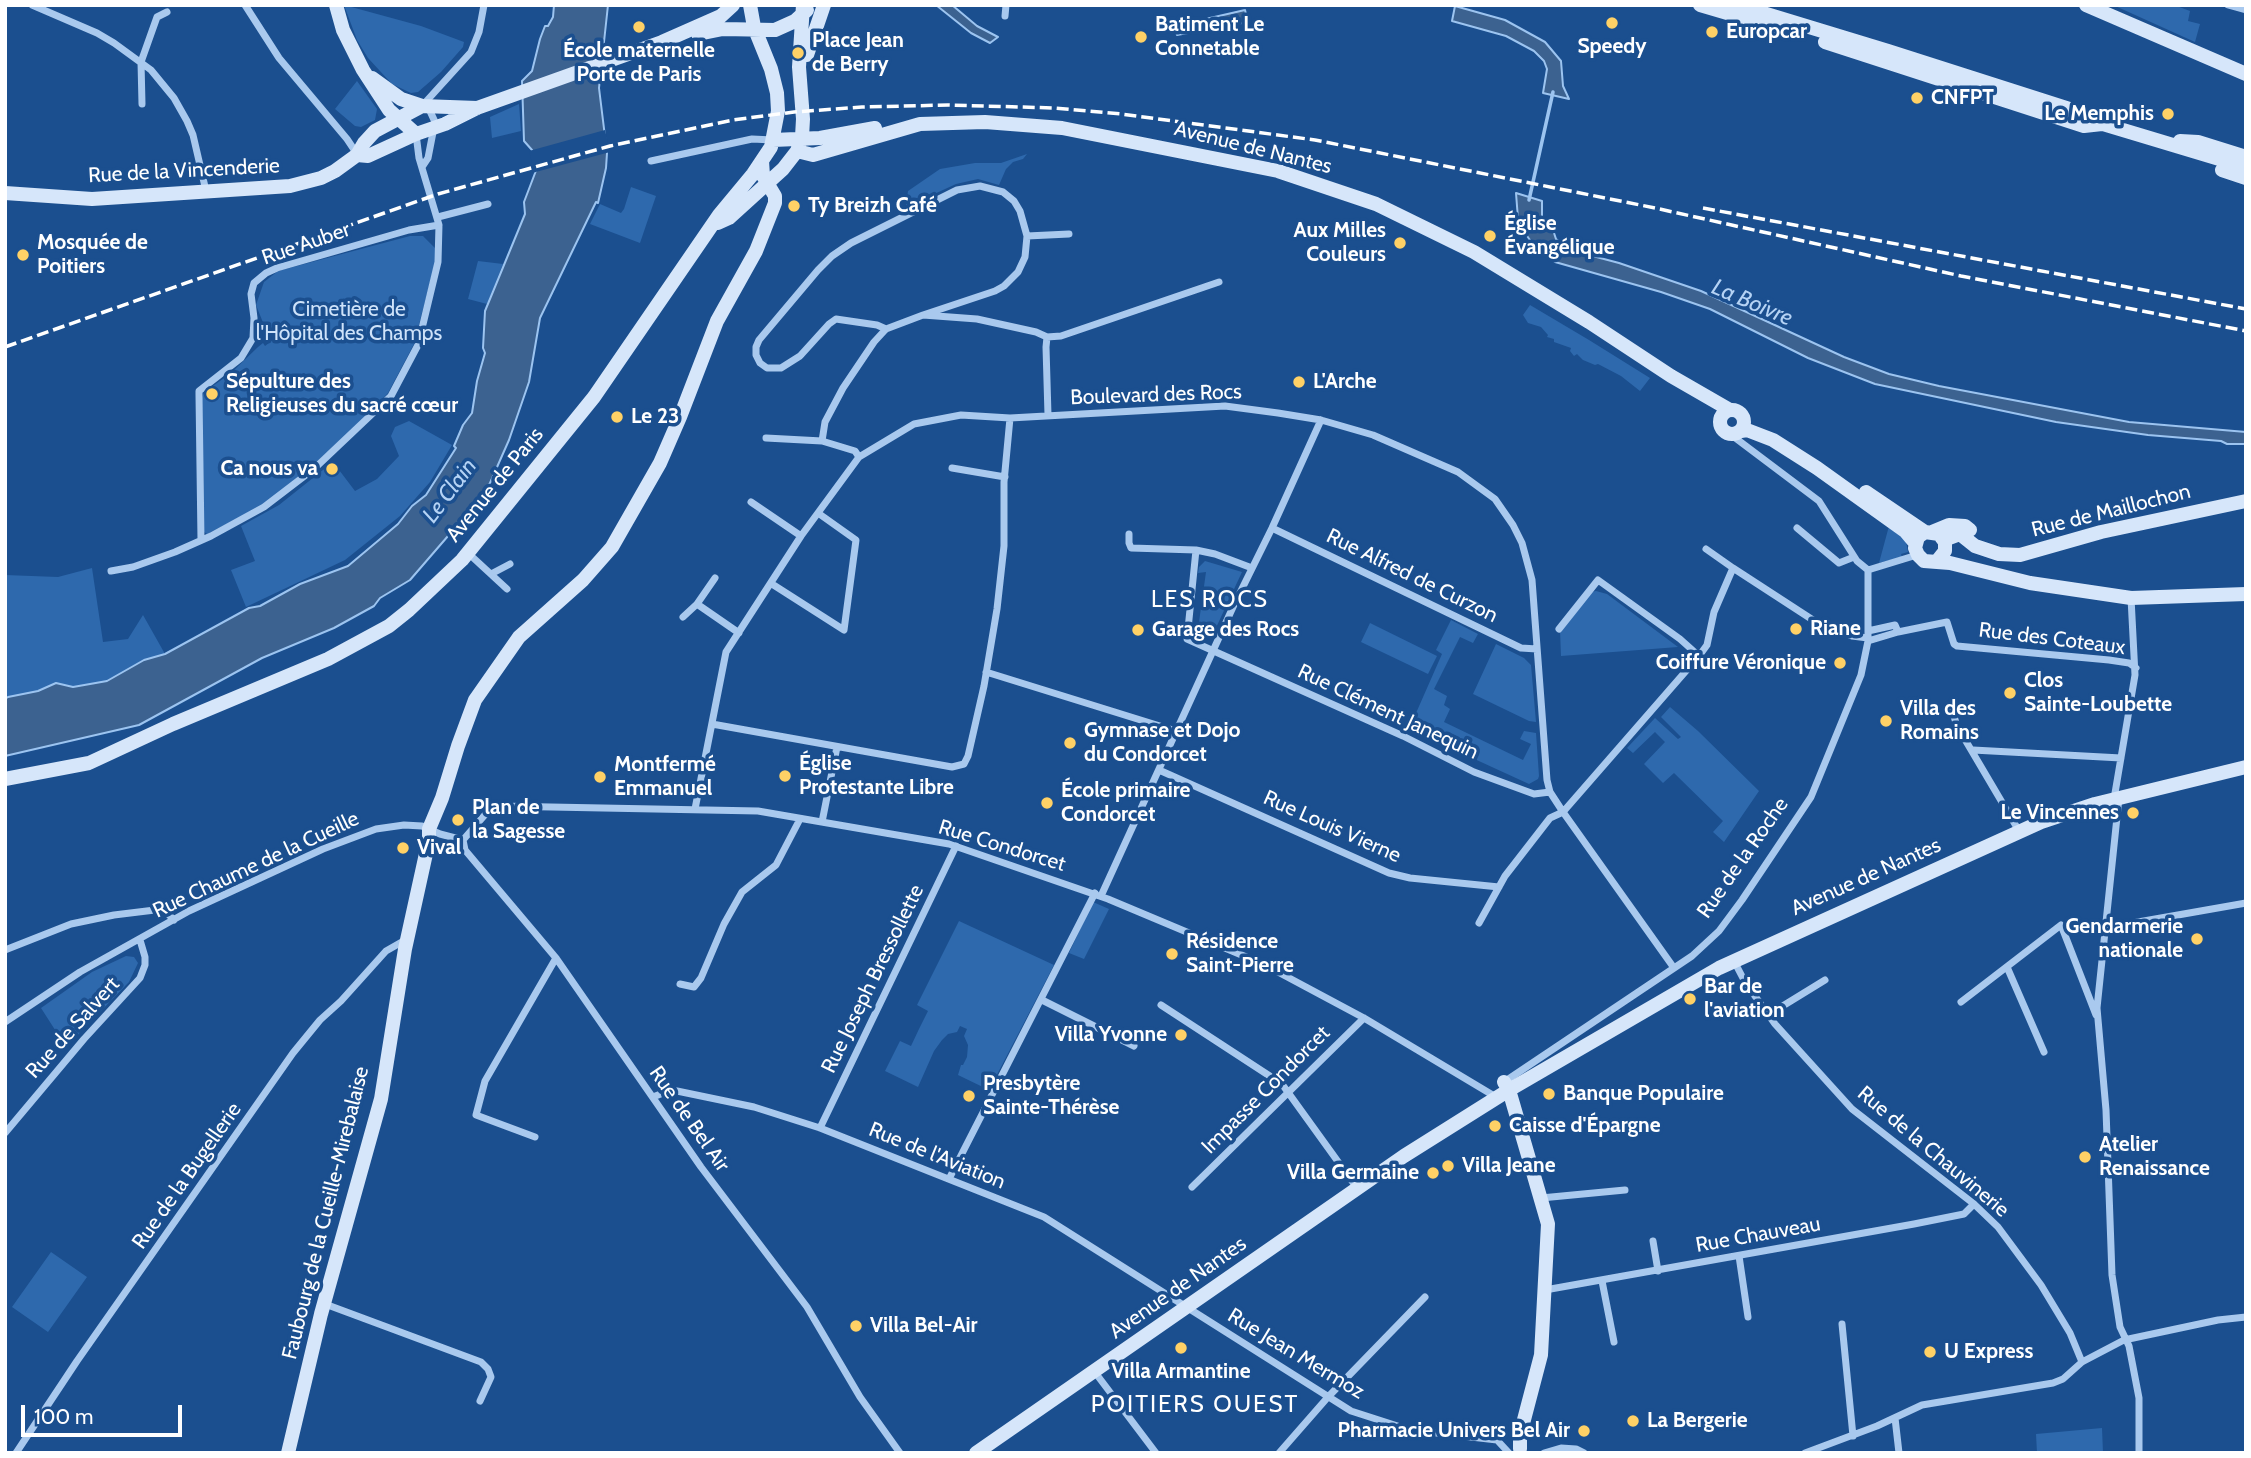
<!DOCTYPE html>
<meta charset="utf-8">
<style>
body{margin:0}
#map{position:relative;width:2251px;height:1458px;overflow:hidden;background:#1b4f8f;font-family:Cabin,sans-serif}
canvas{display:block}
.frame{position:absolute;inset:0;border:7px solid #fff;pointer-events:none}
.scale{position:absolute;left:21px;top:1405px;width:161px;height:32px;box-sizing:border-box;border:4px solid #fff;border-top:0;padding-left:9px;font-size:21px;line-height:24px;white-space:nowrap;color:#fff;-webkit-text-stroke:5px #1b4f8f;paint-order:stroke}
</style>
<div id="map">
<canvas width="2251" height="1458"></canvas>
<div class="frame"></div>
<div class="scale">100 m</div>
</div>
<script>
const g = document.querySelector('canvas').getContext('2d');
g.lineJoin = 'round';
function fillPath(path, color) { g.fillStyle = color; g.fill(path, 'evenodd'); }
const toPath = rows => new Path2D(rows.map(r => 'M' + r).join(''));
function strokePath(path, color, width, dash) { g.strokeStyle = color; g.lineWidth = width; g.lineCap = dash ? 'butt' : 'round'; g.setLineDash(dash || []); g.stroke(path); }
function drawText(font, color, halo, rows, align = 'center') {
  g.font = font + ' Cabin,sans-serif'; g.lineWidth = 7; g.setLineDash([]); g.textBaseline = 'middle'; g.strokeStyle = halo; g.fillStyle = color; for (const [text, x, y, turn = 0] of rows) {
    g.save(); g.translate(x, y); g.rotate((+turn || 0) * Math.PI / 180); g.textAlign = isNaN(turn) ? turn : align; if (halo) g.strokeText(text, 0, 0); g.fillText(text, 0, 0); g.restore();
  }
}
const green = toPath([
 [344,5,421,26,464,42,463,47,441,72,418,92,411,93,392,84,368,58,357,40],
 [2113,5,2174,5,2190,11,2188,21,2200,24,2195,42],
 [357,81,377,109,375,120,361,127,355,126,335,109],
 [519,104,521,131,492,138,490,117],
 [1027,154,1023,159,1013,162,1006,169,999,185,978,179,956,184,906,207,908,191,940,169,975,163,1001,163],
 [631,187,656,196,640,243,590,224,600,204,621,213,624,209],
 [410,236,423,236,435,248,436,259,414,344,388,393,366,417,310,468,265,504,207,534,204,532,202,398,204,392,230,374,258,347,263,343,265,346,282,333,281,331,273,336,264,325,256,305,264,282,278,271],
 [478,261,503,264,487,304,468,299],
 [1530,305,1589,340,1650,378,1640,391,1621,376,1598,364,1595,365,1583,360,1577,354,1574,356,1570,351,1571,348,1554,342,1554,339,1547,337,1548,335,1541,327,1528,323,1523,315],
 [409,421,452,445,430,482,400,516,345,560,246,607,231,570,255,561,241,526,279,505,333,462,355,491,377,479,399,456,391,436,395,427],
 [1889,526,1901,534,1900,536,1906,541,1908,552,1901,554,1902,557,1879,563],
 [1205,561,1242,572,1214,632,1208,635,1190,626,1199,622,1206,572,1198,573,1199,567],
 [92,568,103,642,128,639,143,615,165,654,144,660,107,681,73,687,56,683,38,691,5,699,5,575,58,577],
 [1596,591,1607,594,1678,647,1561,656,1560,630,1591,592],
 [1451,620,1478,634,1473,643,1460,637,1434,689,1447,696,1444,705,1450,709,1444,722,1523,760,1531,744,1520,739,1524,731,1536,733,1539,776,1538,779,1529,784,1409,729,1442,654,1436,650],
 [1370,623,1437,656,1428,674,1361,642],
 [1496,644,1524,658,1531,665,1536,722,1529,721,1473,694],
 [1670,707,1698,731,1759,791,1724,842,1713,832,1723,821,1674,773,1663,783,1644,764,1665,742,1655,732,1633,753,1627,748,1655,718,1678,739,1681,737,1661,717],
 [1093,902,1109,909,1084,959,1069,953],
 [959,921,1054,965,989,1090,958,1075,961,1065,963,1065,967,1057,968,1045,964,1036,967,1029,960,1026,957,1032,948,1034,942,1040,934,1051,918,1087,885,1071,900,1041,911,1046,919,1029,928,1011,917,1005],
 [126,956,134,957,138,963,129,982,66,1047,41,1008,92,972],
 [51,1252,87,1277,48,1332,12,1307],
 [2102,1428,2103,1453,2037,1453,2036,1434]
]);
const water = toPath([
 [554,5,608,5,599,88,607,153,606,168,598,203,596,202,540,318,529,382,509,440,486,492,410,580,380,598,374,606,334,628,262,658,139,725,5,756,5,699,8,697,38,691,56,683,73,687,107,681,144,660,165,654,249,608,260,606,300,584,348,566,398,524,412,506,426,495,456,448,454,446,463,425,472,413,477,381,485,353,483,348,485,311,525,214,524,202,537,168,532,150,524,141,522,81,532,71,540,39,545,26,548,26,553,17,554,5],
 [936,5,952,5,977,26,998,37,990,43,971,33,936,5],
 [1455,6,1505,20,1545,42,1561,61,1563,86,1569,99,1543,93,1547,69,1544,61,1534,51,1506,36,1452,21,1455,6],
 [1245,10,1248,22,1177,35,1175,26,1245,10],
 [1516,193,1542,201,1542,216,1553,230,1556,239,1570,250,1619,263,1701,291,1844,357,1889,374,1939,386,2129,422,2246,432,2246,444,2227,444,2221,441,2148,435,2056,422,1875,384,1808,358,1710,309,1661,292,1555,262,1537,250,1525,233,1518,219,1516,193]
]);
const pier = toPath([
 [605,130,610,152,532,173,533,168,529,151]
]);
const stream = toPath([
 [1529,200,1553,92]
]);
const street = toPath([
 [32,5,97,33,114,43,151,70,174,98,187,121,193,135,206,191],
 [245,5,279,58,347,139,357,154],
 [2228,5,2246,10],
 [1005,16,1006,5],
 [142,104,141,62,157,17,167,12],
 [651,161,752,139,773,140],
 [422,167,428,158,435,122,430,111,422,106,471,52,479,32,484,5],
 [438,217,488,204],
 [1027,236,1069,234],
 [886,329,877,325,836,319,829,324,800,356,781,368,767,368,760,363,756,355,756,347,759,340,818,270,832,256,851,243,957,190,980,186,1003,192,1014,201,1020,211,1027,236,1025,257,1018,272,1004,286,995,291,923,315],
 [1047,337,1061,336,1219,282],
 [1730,434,1819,501,1857,561,1868,570],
 [766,438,822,441,855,451,859,457],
 [822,441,825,422,843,388,874,342,886,329,923,315,977,319,1036,332,1047,337,1046,347,1048,415],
 [952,468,1005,477],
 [751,502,801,536],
 [1272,528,1521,648,1537,649],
 [1797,528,1839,563,1854,557],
 [1129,534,1129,543,1131,548,1196,550,1215,554,1252,568],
 [201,540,199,395,199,391,241,358,253,338,254,318,251,294,254,283,266,273,277,268,409,230,439,225],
 [1196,550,1187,639,1403,736,1474,772,1534,794,1550,792],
 [468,553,507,589],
 [1733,568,1816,622,1852,636,1868,638],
 [1868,570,1917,555],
 [111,571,133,567,175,552,211,536,264,507,315,468,391,396,418,345,438,262,439,225,419,158,416,134],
 [491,574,510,564],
 [772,584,844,630,856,540,818,513],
 [697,604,739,633],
 [683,617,697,604,715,578],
 [1559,629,1598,580,1680,639,1699,656,1563,812,1674,968],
 [1868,631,1895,625,1898,632,1868,641],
 [1898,632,1947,622,1954,644,1957,646,2109,660,2129,663,2136,668],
 [1699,656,1707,645,1714,612,1733,568,1706,549],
 [986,672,1176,731],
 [1952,710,1957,726,2019,831],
 [712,724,952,767,964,764,968,756,984,686,997,609,1004,546,1004,482,1010,418],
 [1973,750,2121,758],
 [1159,770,1389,873,1410,878,1499,887],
 [2119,798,2097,1008,2106,1110,2112,1275,2120,1327,2129,1346,2139,1398,2139,1453],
 [2114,799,2135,675,2131,598],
 [695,809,726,652,801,536,859,457,914,424,961,415,1010,418,1225,406,1278,413,1321,420,1373,435,1458,472,1495,499,1513,525,1522,543,1532,580,1547,780,1550,792,1563,812,1550,818,1505,876,1479,923],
 [822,822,837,747],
 [463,840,490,809,499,806,758,811,949,844,1108,899,1263,964,1364,1018,1496,1097],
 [1101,896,1233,607,1272,528,1321,420],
 [2104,928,2246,903],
 [5,950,71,924,114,915,163,909,174,920],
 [1734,961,1745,982,1775,1024,1852,1109,1974,1204,1998,1227,2041,1285,2070,1333,2082,1362],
 [2007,967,2044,1052],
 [680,984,694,987,701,978,724,924,742,892,776,865,800,819],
 [1042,1000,1134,1046],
 [1961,1002,2061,925,2096,1015],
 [1161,1005,1282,1084,1357,1188],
 [1768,1015,1825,980],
 [5,1022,80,972,189,911,323,849,376,829,404,825,422,826,440,834,463,840,465,850,556,958,701,1167,807,1307,860,1397,900,1453],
 [1504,1082,1692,956,1719,931,1742,900,1811,797,1861,675,1868,641,1868,570],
 [653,1097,668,1091,677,1091,754,1107,820,1128,1044,1217,1351,1411,1410,1430,1497,1440,1509,1453],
 [820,1128,956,846],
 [5,1133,84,1039,140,978,145,965,145,957,140,940],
 [535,1137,476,1115,485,1081,556,958],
 [949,1179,1095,893],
 [1192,1187,1364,1018],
 [1541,1198,1625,1190],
 [1653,1241,1658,1271],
 [1739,1256,1748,1317],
 [1602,1281,1614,1342],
 [1545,1290,1914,1224,1964,1214,1974,1204],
 [325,1304,481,1362,488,1369,491,1377,480,1401],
 [1842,1324,1853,1436],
 [1094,1371,1156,1453],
 [1895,1418,1899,1453],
 [16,1453,77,1361,293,1053,320,1020,341,1001,386,951,407,939],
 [1279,1453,1328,1397,1425,1297],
 [1544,1453,1561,1448,1576,1449,1584,1453],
 [1805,1453,1877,1426,1922,1405,2053,1383,2063,1379,2082,1362,2124,1340,2218,1320,2246,1317]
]);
const secondary = toPath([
 [336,5,343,30,363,70,389,110,416,134],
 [1700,5,1792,32],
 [1737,5,1888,51,2085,114,2103,124,2246,167],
 [2086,5,2246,74],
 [698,34,723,29,775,30,795,21,807,10],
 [1825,42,2084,126,2102,124],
 [807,55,824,5],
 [372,78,401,99,422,106],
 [773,140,820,138,875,128],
 [2180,141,2198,142,2246,157],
 [797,151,813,155,920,124,985,122,1062,128,1278,171,1376,204,1474,252,1589,322,1671,376,1730,410],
 [357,155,368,156,416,134,445,124,477,108,662,42,721,16,733,5],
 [2222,170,2246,178],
 [5,193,92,199,290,186,321,178,335,171,357,155,364,143,375,131,422,106,477,108],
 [718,223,729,218,783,169,797,151,802,137,803,119,799,67,803,5],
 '1720 422a12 12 0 1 1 24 0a12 12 0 1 1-24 0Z',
 [1741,431,1747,430,1773,440,1817,468,1905,531,1916,544],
 [1866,492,1925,532],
 [1932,532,1949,525,1965,526,1970,530],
 [1944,540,1960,534,1975,546,1999,554,2020,555,2101,532,2246,501],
 [1937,561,1945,551,1945,542,1939,534,1925,532,1918,537,1915,548,1918,555,1924,561,1950,563,2030,583,2131,598,2246,594],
 [5,779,89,763,173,724,328,659,389,626,409,610,462,560,594,397,719,215,753,174,771,147,778,111,777,93,771,69,754,27,750,5],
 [1504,1082,1509,1090,1548,1224,1541,1355,1520,1435,1520,1449],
 [288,1453,321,1314,381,1099,405,949,429,840,429,829,442,798,458,746,475,700,519,637,583,580,612,547,660,463,680,417,717,321,756,251,775,203,775,196,763,176,762,161],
 [976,1453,1404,1156,1509,1090,1719,968,2041,822,2095,804,2246,767]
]);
const rail = toPath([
 [1703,208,2246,309],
 [5,347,438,194,610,146,733,120,794,112,862,107,948,105,1055,108,1121,114,1315,140,1655,208,1961,276,2246,331]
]);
const markers = [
 [1612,23,7,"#ffd166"],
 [639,27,7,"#ffd166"],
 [1712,32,7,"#ffd166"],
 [1141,37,7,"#ffd166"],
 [798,53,7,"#ffd166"],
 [1917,98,7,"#ffd166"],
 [2168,114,7,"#ffd166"],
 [794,206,7,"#ffd166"],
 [1490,236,7,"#ffd166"],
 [1400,243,7,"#ffd166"],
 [23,255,7,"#ffd166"],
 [1299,382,7,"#ffd166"],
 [212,394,7,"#ffd166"],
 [617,417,7,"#ffd166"],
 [332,469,7,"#ffd166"],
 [1796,629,7,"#ffd166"],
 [1138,630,7,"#ffd166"],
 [1840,663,7,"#ffd166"],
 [2010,693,7,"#ffd166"],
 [1886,721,7,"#ffd166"],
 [1070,743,7,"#ffd166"],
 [785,776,7,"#ffd166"],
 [600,777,7,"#ffd166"],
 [1047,803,7,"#ffd166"],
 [2133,813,7,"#ffd166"],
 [458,820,7,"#ffd166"],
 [403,848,7,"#ffd166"],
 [2197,939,7,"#ffd166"],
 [1172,954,7,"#ffd166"],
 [1690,999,7,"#ffd166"],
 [1181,1035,7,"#ffd166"],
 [1549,1094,7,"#ffd166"],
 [969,1096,7,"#ffd166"],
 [1495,1126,7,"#ffd166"],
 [2085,1157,7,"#ffd166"],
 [1448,1166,7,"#ffd166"],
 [1433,1173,7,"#ffd166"],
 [856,1326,7,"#ffd166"],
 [1181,1348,7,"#ffd166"],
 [1930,1352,7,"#ffd166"],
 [1633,1421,7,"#ffd166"],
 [1584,1431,7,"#ffd166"]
];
const poiNames = [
 ["Batiment Le",1155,25],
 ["Connetable",1155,49],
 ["Europcar",1726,32],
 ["Place Jean",812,41],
 ["de Berry",812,65],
 ["Speedy",1612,47,"center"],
 ["École maternelle",639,51,"center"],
 ["Porte de Paris",639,75,"center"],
 ["CNFPT",1931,98],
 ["Le Memphis",2154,114,"right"],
 ["Ty Breizh Café",808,206],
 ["Église",1504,224],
 ["Évangélique",1504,248],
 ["Aux Milles",1386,231,"right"],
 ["Couleurs",1386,255,"right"],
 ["Mosquée de",37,243],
 ["Poitiers",37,267],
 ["Sépulture des",226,382],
 ["Religieuses du sacré cœur",226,406],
 ["L'Arche",1313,382],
 ["Le 23",631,417],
 ["Ca nous va",318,469,"right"],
 ["Riane",1810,629],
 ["Garage des Rocs",1152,630],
 ["Coiffure Véronique",1826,663,"right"],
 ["Clos",2024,681],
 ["Sainte-Loubette",2024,705],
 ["Villa des",1900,709],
 ["Romains",1900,733],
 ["Gymnase et Dojo",1084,731],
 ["du Condorcet",1084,755],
 ["Église",799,764],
 ["Protestante Libre",799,788],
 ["Montfermé",614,765],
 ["Emmanuel",614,789],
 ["École primaire",1061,791],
 ["Condorcet",1061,815],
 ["Plan de",472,808],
 ["la Sagesse",472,832],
 ["Le Vincennes",2119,813,"right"],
 ["Vival",417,848],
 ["Gendarmerie",2183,927,"right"],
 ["nationale",2183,951,"right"],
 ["Résidence",1186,942],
 ["Saint-Pierre",1186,966],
 ["Bar de",1704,987],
 ["l'aviation",1704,1011],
 ["Villa Yvonne",1167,1035,"right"],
 ["Presbytère",983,1084],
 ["Sainte-Thérèse",983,1108],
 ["Banque Populaire",1563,1094],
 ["Caisse d'Épargne",1509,1126],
 ["Atelier",2099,1145],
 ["Renaissance",2099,1169],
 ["Villa Jeane",1462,1166],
 ["Villa Germaine",1419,1173,"right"],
 ["Villa Bel-Air",870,1326],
 ["U Express",1944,1352],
 ["Villa Armantine",1181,1372,"center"],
 ["La Bergerie",1647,1421],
 ["Pharmacie Univers Bel Air",1570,1431,"right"]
];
const streetNames = [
 ["Avenue de Nantes",1253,148,14],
 ["Rue de la Vincenderie",184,171,-3],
 ["Rue Auber",306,244,-19],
 ["Boulevard des Rocs",1156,395,-2],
 ["Avenue de Paris",495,485,-51],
 ["Rue de Maillochon",2111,511,-14],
 ["Rue Alfred de Curzon",1412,576,26],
 ["Rue des Coteaux",2052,639,7],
 ["Rue Clément Janequin",1388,712,25],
 ["Rue Louis Vierne",1332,827,24],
 ["Rue Condorcet",1002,846,17],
 ["Rue de la Roche",1743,858,-55],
 ["Rue Chaume de la Cueille",256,865,-25],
 ["Avenue de Nantes",1866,877,-24],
 ["Rue Joseph Bressollette",873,979,-64],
 ["Rue de Salvert",73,1028,-48],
 ["Impasse Condorcet",1266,1090,-45],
 ["Rue de Bel Air",689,1119,55],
 ["Rue de la Chauvinerie",1933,1152,40],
 ["Rue de l'Aviation",937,1156,22],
 ["Rue de la Bugellerie",187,1176,-55],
 ["Faubourg de la Cueille-Mirebalaise",326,1213,-76],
 ["Rue Chauveau",1758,1235,-10],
 ["Avenue de Nantes",1178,1288,-35],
 ["Rue Jean Mermoz",1296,1354,31]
];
const parkNames = [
 ["Cimetière de",349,310],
 ["l'Hôpital des Champs",349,334]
];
const waterNames = [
 ["La Boivre",1752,303,23],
 ["Le Clain",450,491,-53]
];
const neighbourhoodNames = [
 ["LES ROCS",1210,600]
];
const quarterNames = [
 ["POITIERS OUEST",1195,1405]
];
fillPath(green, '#2e69ad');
fillPath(water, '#3c6290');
strokePath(water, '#9cc4f0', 2);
fillPath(pier, '#1b4f8f');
strokePath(stream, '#9cc4f0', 3.5);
strokePath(street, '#a9c9ee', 7);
strokePath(secondary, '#d6e6fa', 14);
strokePath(rail, '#fff', 3.5, [12, 5]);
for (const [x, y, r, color] of markers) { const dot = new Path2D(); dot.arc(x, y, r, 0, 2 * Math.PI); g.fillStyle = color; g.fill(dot); strokePath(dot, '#1b4f8f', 2.5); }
drawText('bold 21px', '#fff', '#1b4f8f', poiNames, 'left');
drawText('21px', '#fff', '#1b4f8f', streetNames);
drawText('21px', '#cfe3fa', '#1b4f8f', parkNames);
drawText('italic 23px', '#b5d3f5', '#1b4f8f', waterNames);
g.letterSpacing = '2px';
drawText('23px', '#fff', '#1b4f8f', neighbourhoodNames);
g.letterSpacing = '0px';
g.letterSpacing = '2px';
drawText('24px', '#fff', '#1b4f8f', quarterNames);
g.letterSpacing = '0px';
</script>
